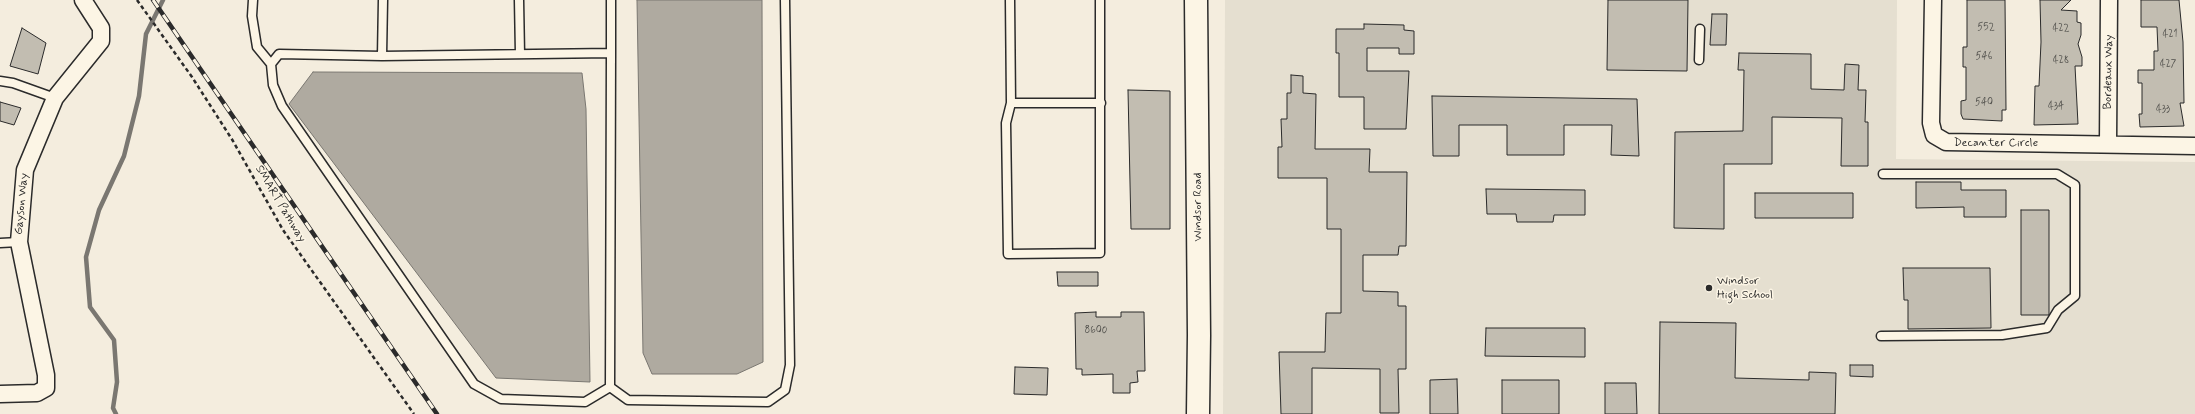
<!DOCTYPE html>
<style>
body{margin:0}
canvas{display:block;background:#f4edde}
</style>
<canvas width="2195" height="414"></canvas>
<script>
const g = document.querySelector('canvas').getContext('2d');
g.lineJoin = 'round';
function fillPath(path, color) { g.fillStyle = color; g.fill(path, 'evenodd'); }
const toPath = rows => new Path2D(rows.map(r => 'M' + r).join(''));
function strokePath(path, color, width, dash) { g.strokeStyle = color; g.lineWidth = width; g.lineCap = dash ? 'butt' : 'round'; g.setLineDash(dash || []); g.stroke(path); }
function drawText(font, color, halo, rows, align = 'center') {
  g.font = font + ' Mynerve,sans-serif'; g.lineWidth = 3; g.setLineDash([]); g.textBaseline = 'middle'; g.strokeStyle = halo; g.fillStyle = color; for (const [text, x, y, turn = 0] of rows) {
    g.save(); g.translate(x, y); g.rotate((+turn || 0) * Math.PI / 180); g.textAlign = isNaN(turn) ? turn : align; if (halo) g.strokeText(text, 0, 0); g.fillText(text, 0, 0); g.restore();
  }
}
const built = toPath([
 [1225,0,1897,0,1896,159,2195,162,2195,414,1223,414]
]);
const water = toPath([
 [637,0,762,0,763,362,737,374,652,374,643,353,637,0],
 [313,72,582,73,586,109,590,382,496,378,289,104,313,72]
]);
const stream = toPath([
 [116,414,113,408,117,382,114,340,90,307,86,257,99,210,124,156,139,96,146,34,163,0]
]);
const building = toPath([
 [1608,0,1688,0,1687,71,1607,70,1608,0],
 [1967,0,2005,0,2006,110,2002,110,2002,121,1963,119,1961,114,1961,101,1966,100,1966,67,1963,67,1963,47,1967,47,1967,0],
 [2040,0,2071,0,2061,10,2077,11,2077,22,2081,23,2081,35,2078,44,2082,57,2082,66,2075,66,2078,124,2034,125,2035,86,2039,86,2041,42,2040,0],
 [2141,0,2179,0,2183,42,2184,103,2180,103,2184,126,2140,127,2139,114,2142,114,2142,83,2138,83,2138,70,2154,70,2154,51,2158,51,2157,27,2141,27,2141,0],
 [1712,14,1727,14,1726,45,1710,45,1712,14],
 [1364,24,1404,25,1404,30,1414,31,1414,54,1399,54,1399,48,1367,48,1367,71,1409,71,1406,129,1364,129,1364,97,1339,97,1339,53,1336,53,1336,29,1364,29,1364,24],
 [22,28,46,43,38,74,10,66,22,28],
 [1739,53,1811,54,1811,89,1844,90,1845,64,1859,65,1858,90,1866,90,1865,122,1868,122,1868,166,1841,166,1842,118,1772,117,1772,164,1724,164,1724,229,1674,228,1675,132,1743,131,1744,70,1738,70,1739,53],
 [1291,75,1303,76,1303,93,1316,94,1315,149,1370,149,1369,172,1407,172,1406,246,1399,246,1398,255,1363,255,1363,291,1398,292,1398,306,1406,306,1406,369,1398,369,1399,413,1380,413,1380,369,1312,368,1312,414,1281,414,1279,352,1325,352,1326,313,1341,313,1341,229,1327,229,1327,178,1278,178,1278,147,1282,147,1281,119,1287,119,1287,93,1291,93,1291,75],
 [1128,90,1170,91,1170,229,1131,229,1128,90],
 [1432,96,1637,99,1639,156,1611,155,1612,125,1564,125,1564,155,1507,155,1507,125,1459,125,1459,156,1433,156,1432,96],
 [0,102,21,108,14,125,0,121,0,102],
 [1916,182,1961,182,1961,190,2006,190,2006,217,1964,217,1964,207,1916,208,1916,182],
 [1486,189,1585,190,1585,215,1554,215,1553,222,1517,222,1516,214,1487,214,1486,189],
 [1755,193,1853,193,1853,218,1755,218,1755,193],
 [2021,210,2049,210,2049,315,2021,315,2021,210],
 [1903,268,1990,268,1991,328,1908,329,1908,300,1904,300,1903,268],
 [1057,272,1098,272,1098,286,1058,286,1057,272],
 [1096,312,1096,317,1121,317,1121,312,1144,312,1145,371,1137,371,1138,382,1130,383,1130,393,1113,393,1113,374,1082,375,1082,369,1076,369,1075,313,1096,312],
 [1660,322,1736,323,1735,378,1809,380,1809,372,1836,373,1835,414,1659,414,1660,322],
 [1486,328,1585,328,1585,357,1485,356,1486,328],
 [1850,365,1873,365,1873,377,1850,376,1850,365],
 [1015,367,1048,368,1047,395,1014,394,1015,367],
 [1457,379,1458,414,1430,414,1430,380,1457,379],
 [1502,380,1559,380,1559,414,1502,414,1502,380],
 [1605,383,1636,383,1637,414,1605,414,1605,383]
]);
const path = toPath([
 [137,0,192,77,233,141,283,230,414,414]
]);
const lane = toPath([
 [253,0,252,16,257,47,271,64],
 [519,0,520,54],
 [1010,0,1011,103,1006,123,1008,254,1100,253,1100,0],
 [611,53,610,387,585,402,501,399,474,384,282,106,273,85,271,64,279,54,382,56,611,53],
 [611,53,611,0],
 [382,56,383,0],
 [1699,60,1700,29],
 [0,81,13,83,55,98],
 [1011,103,1101,103],
 [0,243,19,242],
 [1881,336,2002,335,2047,328,2058,310,2075,296,2075,185,2057,174,1883,174],
 [610,387,628,400,768,402,785,390,790,365,785,0]
]);
const street = toPath([
 [1933,0,1931,123,1934,135,1946,142,2195,146],
 [2108,144,2109,0],
 [0,394,37,393,46,388,46,375,19,242,25,170,55,98,101,41,101,28,83,0]
]);
const secondary = toPath([
 [1196,0,1199,335,1198,414]
]);
const rail = toPath([
 [153,0,437,414]
]);
const markers = [
 [1709,288,4,"#2b2b2b"]
];
const numberNames = [
 ["552",1986,28],
 ["422",2061,29],
 ["421",2170,35],
 ["546",1984,57],
 ["428",2061,61],
 ["427",2168,65],
 ["540",1984,103],
 ["434",2056,107],
 ["433",2163,110],
 ["8600",1096,331]
];
const streetNames = [
 ["Bordeaux Way",2109,72,-89],
 ["Decanter Circle",1996,143],
 ["Gayson Way",22,204,-85],
 ["SMART Pathway",280,204,59],
 ["Windsor Road",1198,207,-90]
];
const poiNames = [
 ["Windsor",1717,281],
 ["High School",1717,295]
];
fillPath(built, '#e5dfd0');
fillPath(water, '#afaaa0');
strokePath(water, '#7a7771', 1);
strokePath(stream, '#7a7771', 4.5);
fillPath(building, '#c2bdb1');
strokePath(building, '#2b2b2b', 1);
strokePath(lane, '#2b2b2b', 11);
strokePath(street, '#2b2b2b', 19);
strokePath(secondary, '#2b2b2b', 25);
strokePath(path, '#2b2b2b', 2.5, [4, 3]);
strokePath(lane, '#fcf5e5', 8);
strokePath(street, '#fcf5e5', 16);
strokePath(secondary, '#fcf5e5', 22);
strokePath(rail, '#2b2b2b', 4.5);
strokePath(rail, '#fcf5e5', 3, [9]);
for (const [x, y, r, color] of markers) { const dot = new Path2D(); dot.arc(x, y, r, 0, 2 * Math.PI); g.fillStyle = color; g.fill(dot); strokePath(dot, '#fcf5e5', 1.5); }
drawText('10px', '#51504c', null, numberNames);
drawText('12px', '#2b2b2b', '#fcf5e5', streetNames);
drawText('12px', '#2b2b2b', '#fcf5e5', poiNames, 'left');
</script>
